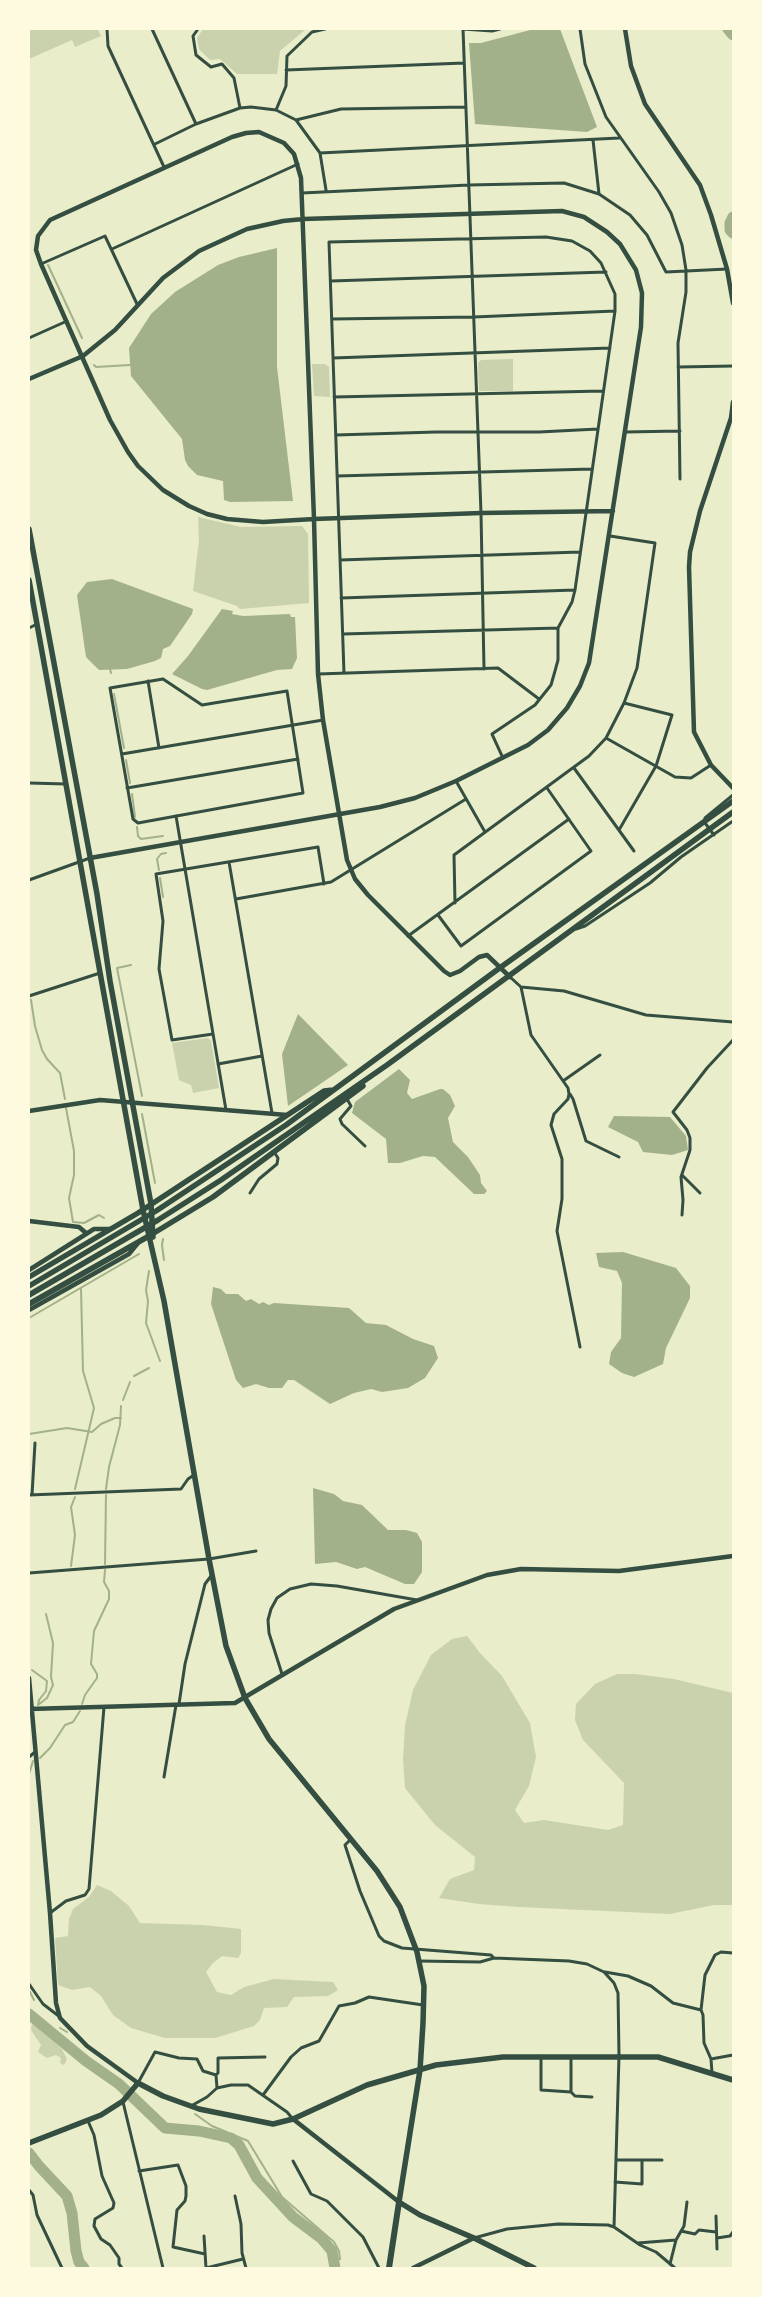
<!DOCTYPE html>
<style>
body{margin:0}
#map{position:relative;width:762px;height:2297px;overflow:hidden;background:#e9edc9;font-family:Inter,sans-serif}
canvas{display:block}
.frame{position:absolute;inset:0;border:30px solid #fefae0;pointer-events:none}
</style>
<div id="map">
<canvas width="762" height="2297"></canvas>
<div class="frame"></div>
</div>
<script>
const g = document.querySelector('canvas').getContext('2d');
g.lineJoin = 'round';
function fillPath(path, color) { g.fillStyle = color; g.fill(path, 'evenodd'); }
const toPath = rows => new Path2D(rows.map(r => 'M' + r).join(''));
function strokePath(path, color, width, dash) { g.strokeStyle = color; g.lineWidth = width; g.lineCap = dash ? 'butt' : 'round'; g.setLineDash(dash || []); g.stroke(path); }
const green = toPath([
 [29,29,98,29,101,36,75,47,72,40,29,59],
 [203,29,306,29,280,51,277,74,237,74,220,59,210,60,199,49,197,38],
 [513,359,513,391,479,391,478,363,481,360],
 [325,364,329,367,330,397,314,396,312,364],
 [198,517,241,527,302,526,308,534,309,603,240,609,237,606,193,591,199,540],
 [208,1038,211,1041,219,1088,193,1093,191,1085,179,1080,172,1043],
 [467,1636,480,1653,502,1676,530,1723,536,1757,529,1786,515,1810,524,1823,544,1820,608,1830,623,1825,624,1783,583,1740,575,1720,576,1704,595,1684,617,1674,635,1674,674,1679,733,1693,733,1905,714,1905,670,1914,519,1907,479,1904,439,1898,450,1879,474,1870,475,1857,435,1825,405,1788,403,1759,405,1725,413,1690,431,1655,452,1639],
 [97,1885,111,1891,129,1906,140,1923,203,1925,241,1929,241,1953,238,1958,222,1956,212,1964,206,1972,217,1992,231,1995,244,1987,274,1979,333,1982,338,1990,328,1996,294,1997,287,2007,264,2008,260,2020,254,2026,215,2038,165,2038,131,2028,113,2015,101,1996,90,1987,72,1990,58,1985,55,1938,68,1936,69,1919,73,1909,89,1897],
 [32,2024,37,2026,62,2049,67,2059,64,2065,60,2063,61,2058,56,2055,47,2058,38,2052,41,2045,31,2030]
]);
const water = toPath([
 [534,29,560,29,597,127,587,132,475,124,469,43,481,43],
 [277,248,277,367,293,501,230,502,224,500,223,481,197,475,188,466,185,460,182,439,131,376,129,348,151,314,175,292,218,265,239,257],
 [112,579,193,609,192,614,170,646,163,649,161,658,155,661,127,669,99,670,86,657,77,595,87,582],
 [222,609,233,611,232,614,243,616,290,614,291,617,295,617,297,658,292,669,277,670,207,690,202,689,172,674,188,656],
 [298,1014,348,1065,288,1106,282,1054],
 [399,1069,410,1080,407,1093,412,1099,440,1089,443,1089,450,1095,455,1106,448,1118,453,1142,468,1157,480,1175,481,1183,487,1191,484,1194,474,1194,435,1157,423,1156,400,1163,388,1163,386,1139,352,1113,355,1102],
 [614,1116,670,1117,686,1136,688,1150,672,1155,643,1152,638,1142,608,1127],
 [623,1252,676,1268,690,1286,690,1298,666,1348,663,1364,634,1377,622,1373,609,1364,611,1352,621,1338,622,1283,617,1271,599,1267,596,1253],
 [213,1287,221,1289,226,1294,238,1294,246,1301,251,1299,259,1304,263,1302,269,1305,274,1303,349,1308,366,1323,386,1325,413,1339,434,1346,438,1358,425,1378,408,1388,382,1392,371,1389,354,1393,330,1404,294,1380,288,1380,282,1388,269,1388,256,1384,243,1388,236,1380,211,1304],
 [313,1488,334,1494,343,1501,362,1505,388,1530,406,1530,417,1533,422,1542,422,1572,414,1584,405,1584,365,1567,357,1569,336,1562,315,1564]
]);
const stream = toPath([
 [48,265,82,338],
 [94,365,96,367,130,365],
 [110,669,111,673],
 [114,694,124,748],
 [126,760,130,783],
 [132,794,135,817],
 [137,827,138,836,141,839,163,836],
 [159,870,157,859,161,854,166,853],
 [160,878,163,897],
 [131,965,117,968,142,1096],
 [29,999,31,1000,35,1026,42,1050,47,1059,60,1073,65,1099],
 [66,1108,74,1151,74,1175,69,1198,73,1222,84,1223,99,1215,104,1218],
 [142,1114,155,1183],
 [163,1239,162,1245,164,1260],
 [149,1271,146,1290,148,1301,146,1323,160,1361],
 [29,1318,139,1254],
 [134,1376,149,1368],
 [123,1400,130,1382],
 [29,1434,67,1428,92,1432,101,1424,115,1418,121,1418],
 [75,1489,94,1408,83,1371,81,1289],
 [106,1489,109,1467,120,1425,121,1406],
 [105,1564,106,1495],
 [71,1566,75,1535,71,1507,75,1497],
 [32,1670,47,1681,46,1691,39,1700,38,1705],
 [82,1704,85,1695,97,1678,97,1674,91,1664,94,1631,109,1599,109,1591,104,1582,105,1570],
 [38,1705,47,1698,53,1685,51,1677,53,1643,46,1614],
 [40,1758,50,1748,65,1725,73,1722,80,1711],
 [29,1774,33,1761],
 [29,1990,34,2000],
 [60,2028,67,2032],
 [195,2114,212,2126,248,2141,282,2197,334,2242,339,2251,340,2259,335,2261]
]);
const river = toPath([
 [728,29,733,35],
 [733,217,730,223,730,230,733,233],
 [29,2014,86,2061,119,2084,165,2128,199,2131,231,2138,239,2145,257,2178,293,2217,321,2238,332,2251,335,2268],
 [29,2153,39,2166,67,2196,72,2213,76,2251,79,2262,84,2268]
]);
const minor = toPath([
 [107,29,108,46,164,167],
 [152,29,196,124],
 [198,29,193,36,196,55,211,67,222,64,234,78,240,108],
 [463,29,481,513,484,669],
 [463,29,492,31,500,29],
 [580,29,585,64,606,117,659,192,671,213,682,245,686,270,686,292,678,343,680,479],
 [286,70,464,63],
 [276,110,286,86,287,56,312,32,325,29],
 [296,120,341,109,466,107],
 [593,140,599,194],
 [155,144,196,124,240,108,251,107,276,110,296,120,320,153,326,190],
 [320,153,619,138],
 [302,193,469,185,564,183,599,194,630,215,647,235,666,272,727,269],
 [112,249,298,164],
 [41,264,105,236,137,304],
 [331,281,606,272],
 [332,319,474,317,615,311],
 [29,338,67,321],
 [333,358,610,348],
 [678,367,733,366],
 [334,397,603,391],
 [625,432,680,431],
 [336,435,436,432,539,432,598,429],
 [337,476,592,469],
 [340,560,580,552],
 [341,598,575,590],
 [29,628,37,624],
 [343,634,558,628],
 [344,673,329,242,546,237,572,241,590,251,601,263,615,294,615,311,575,590,572,602,558,628,558,660,555,671,551,685,535,705,492,734,503,758],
 [318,674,498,668,539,699],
 [163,679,202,705,287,691,303,793,138,823,133,819,110,688,163,679],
 [148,681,159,748],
 [606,738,675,777,691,778,711,765],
 [122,754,323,720],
 [574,768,634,851],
 [456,781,485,832],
 [29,783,66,784],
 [127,788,298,759],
 [176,816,226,1110],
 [619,830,656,766,672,715,624,703],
 [714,835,705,823,705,818,733,795],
 [229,862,272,1113],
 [29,880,90,858],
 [236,899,331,882,466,799],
 [455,903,454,855,589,756,606,738,624,703,637,668,655,543,610,536],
 [438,915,461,946,591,851,547,788],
 [576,929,585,926,650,883,681,857,733,821],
 [408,936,569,819],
 [510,977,521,987,531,1035,568,1088,569,1094,568,1099,554,1114,551,1125,562,1159,562,1199,557,1231,580,1347],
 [521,987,564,991,646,1015,733,1022],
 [29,996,100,973],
 [213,1034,172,1040,159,969,163,921,156,874,318,847,324,884],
 [218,1064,262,1056],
 [563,1081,600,1055],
 [570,1094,573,1099,586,1141,619,1157],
 [347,1099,351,1106,340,1119,342,1124,365,1146],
 [682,1175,700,1193],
 [250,1193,259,1179,277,1164,278,1158,274,1152],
 [682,1215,683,1200,681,1177,690,1150,690,1138,687,1130,673,1112,707,1068,733,1040],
 [29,1495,181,1489,188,1479,194,1475],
 [32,1495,35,1443],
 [29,1573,209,1559,256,1551],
 [282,1674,269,1633,268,1620,271,1609,277,1598,290,1589,311,1584,337,1586,417,1600],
 [179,1704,185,1664,205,1584,211,1576],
 [29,1757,35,1752],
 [164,1777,176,1705],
 [350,1840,345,1845,360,1891,379,1936,384,1941,402,1948,491,1955,494,1958],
 [50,1913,66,1901,85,1895,89,1889,104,1707],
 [419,1961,480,1962,494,1958,569,1961,587,1964,604,1972,614,1983,618,1993,619,2056,614,2227,608,2225,558,2224,507,2229,474,2238],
 [605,1972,628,1976,651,1986,673,2003,701,2010,703,2015,704,2043,711,2059,712,2073],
 [29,1984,43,2004,60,2017],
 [701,2010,705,1975,715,1955,721,1952,733,1953],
 [541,2056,541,2090,571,2092],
 [571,2057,571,2092,575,2096,592,2097],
 [711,2059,733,2055],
 [216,2075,218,2073,218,2058,265,2057],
 [138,2083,155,2052,179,2058,197,2059,203,2071,216,2075,217,2088],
 [263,2095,291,2057,301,2048,319,2041,339,2006,355,2003,369,1997,423,2005],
 [123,2102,163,2268],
 [191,2106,207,2097,217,2088,231,2085,248,2085,287,2112,292,2118],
 [88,2121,94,2135,102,2176,114,2203,113,2208,95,2219,94,2226,101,2239,110,2245,119,2258,119,2264,122,2268],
 [616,2160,662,2160],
 [293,2161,311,2194,327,2201,363,2237,379,2268],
 [139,2171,178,2165,186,2186,186,2196,185,2201,177,2210,173,2247,205,2254],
 [615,2182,642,2184,642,2160],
 [29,2190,33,2195,37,2215,62,2268],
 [235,2196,241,2224,242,2253,246,2268],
 [716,2216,717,2249],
 [614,2227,640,2245,656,2252,675,2268],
 [681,2231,695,2234,699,2230,716,2232],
 [204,2236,206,2268],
 [717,2238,730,2236,733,2232],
 [638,2243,676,2240],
 [670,2264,676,2240,684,2226,687,2202],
 [206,2268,243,2259]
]);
const tertiary = toPath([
 [625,29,631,66,645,104,700,185,711,215,727,269,733,303],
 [29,379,83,356,115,330,163,278,199,251,247,229,283,221,303,219,562,211,584,217,607,232,620,244,636,270,642,293,641,327,589,663,580,686,567,708,548,730,528,745,456,781,415,798,380,807,90,858],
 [733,402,731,418,700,511,690,552,689,567,694,732,711,765,733,788],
 [510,977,487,955,479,957,460,971,450,975,444,971,368,895,355,879,347,860,323,720,318,674,314,519,301,178,294,154,284,143,259,132,246,133,232,137,50,220,38,236,36,250,41,264,110,420,128,452,138,466,163,490,189,506,207,514,227,519,263,522,314,519,481,513,613,511],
 [29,1111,100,1100,287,1115],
 [29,1221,79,1227,86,1233],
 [29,1270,94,1229,111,1229],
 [29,1310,129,1254,138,1243],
 [29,1678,50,1913,56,2003,60,2018,87,2046,138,2083],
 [29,1709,235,1703,394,1609,487,1575,521,1569,619,1571,733,1556],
 [293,2119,399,2202],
 [413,2268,474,2238]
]);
const primary = toPath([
 [29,529,97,894,110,981,151,1204,153,1237],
 [29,580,143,1210,164,1301,209,1559,226,1646,245,1698,269,1739,377,1871,400,1907,417,1952,424,1986,423,2023,420,2070,399,2202,420,2215,474,2238,534,2268]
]);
const trunk = toPath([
 [29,1277,138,1213,324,1091,333,1090],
 [29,1286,156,1211,286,1125,501,967,733,801],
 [29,1295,158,1220,221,1180,387,1065,733,812],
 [29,1304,149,1236,213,1197,363,1086],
 [29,2143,101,2115,123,2101,138,2083,163,2096,199,2109,273,2124,293,2119,367,2085,436,2065,503,2057,658,2057,733,2080]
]);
const motorway = toPath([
 [389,2268,399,2202]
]);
fillPath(green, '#cad2ad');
fillPath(water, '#a3b18a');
strokePath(stream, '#a3b18a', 2);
strokePath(river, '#a3b18a', 11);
strokePath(minor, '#344e41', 3);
strokePath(tertiary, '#344e41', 4.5);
strokePath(primary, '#344e41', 5.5);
strokePath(trunk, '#344e41', 5.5);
strokePath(motorway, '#344e41', 6);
</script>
